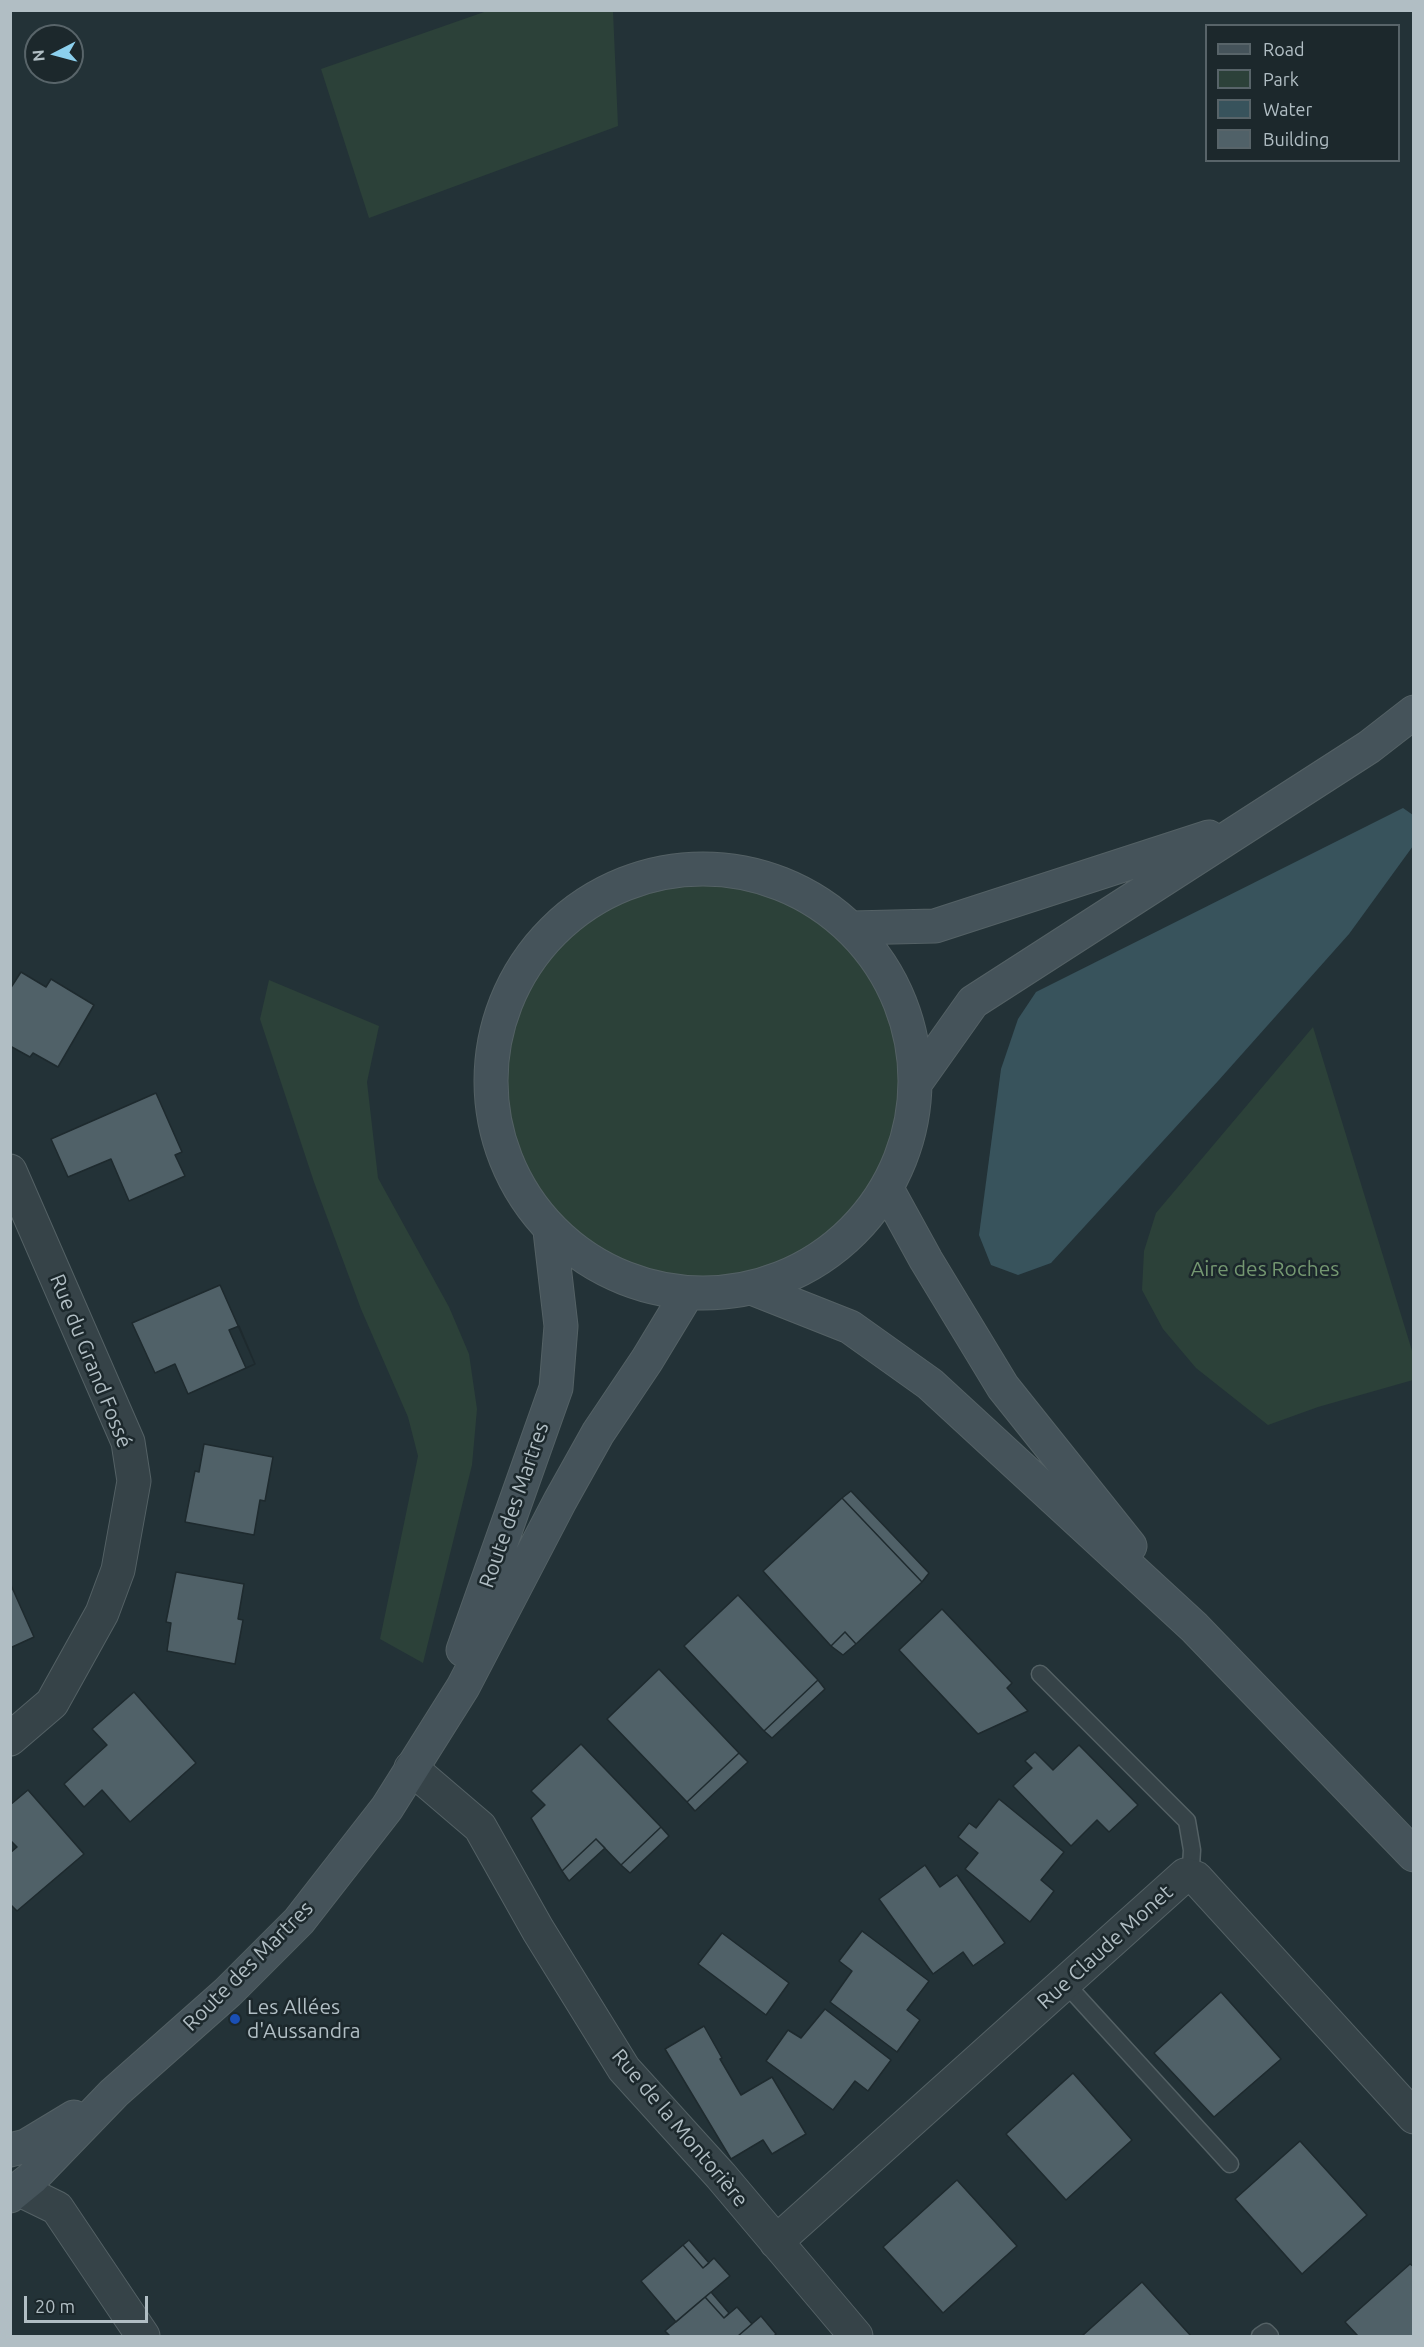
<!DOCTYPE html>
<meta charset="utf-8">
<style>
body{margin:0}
#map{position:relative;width:1424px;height:2347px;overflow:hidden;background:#233237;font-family:Ubuntu,sans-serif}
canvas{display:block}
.frame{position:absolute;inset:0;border:12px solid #b1bec4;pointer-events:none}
.legend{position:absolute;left:1205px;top:24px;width:195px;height:138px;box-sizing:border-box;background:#1c282c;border:2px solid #586469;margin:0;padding:8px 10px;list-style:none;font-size:18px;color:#b1bec4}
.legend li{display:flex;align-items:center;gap:12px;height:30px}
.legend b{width:30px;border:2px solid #586469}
.north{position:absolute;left:24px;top:24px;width:60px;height:60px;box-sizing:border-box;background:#1c282c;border:2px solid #586469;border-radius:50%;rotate:264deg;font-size:16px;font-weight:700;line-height:24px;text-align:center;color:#b1bec4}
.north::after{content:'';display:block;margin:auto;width:21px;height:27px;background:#8cd0ee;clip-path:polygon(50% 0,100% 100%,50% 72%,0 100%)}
.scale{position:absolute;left:24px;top:2296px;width:124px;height:27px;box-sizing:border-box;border:3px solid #b1bec4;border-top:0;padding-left:8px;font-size:18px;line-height:21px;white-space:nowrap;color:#b1bec4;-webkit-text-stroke:4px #1c282c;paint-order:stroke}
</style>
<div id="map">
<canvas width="1424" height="2347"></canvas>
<div class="frame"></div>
<ul class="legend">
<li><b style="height:8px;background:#45535a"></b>Road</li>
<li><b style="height:16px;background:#2c4139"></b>Park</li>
<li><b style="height:16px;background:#38535c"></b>Water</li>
<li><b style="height:16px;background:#506168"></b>Building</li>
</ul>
<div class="north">N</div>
<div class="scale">20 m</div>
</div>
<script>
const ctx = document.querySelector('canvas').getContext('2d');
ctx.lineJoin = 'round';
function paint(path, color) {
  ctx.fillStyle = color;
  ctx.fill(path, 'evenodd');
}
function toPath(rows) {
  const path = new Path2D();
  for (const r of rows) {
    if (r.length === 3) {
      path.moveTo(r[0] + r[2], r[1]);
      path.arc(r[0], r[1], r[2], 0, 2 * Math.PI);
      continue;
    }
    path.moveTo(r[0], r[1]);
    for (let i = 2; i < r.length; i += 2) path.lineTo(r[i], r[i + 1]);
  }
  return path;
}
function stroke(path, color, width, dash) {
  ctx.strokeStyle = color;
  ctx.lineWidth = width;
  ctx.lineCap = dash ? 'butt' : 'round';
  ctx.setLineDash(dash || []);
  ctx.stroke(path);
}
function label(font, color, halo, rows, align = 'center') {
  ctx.font = font + ' Ubuntu,sans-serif';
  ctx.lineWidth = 5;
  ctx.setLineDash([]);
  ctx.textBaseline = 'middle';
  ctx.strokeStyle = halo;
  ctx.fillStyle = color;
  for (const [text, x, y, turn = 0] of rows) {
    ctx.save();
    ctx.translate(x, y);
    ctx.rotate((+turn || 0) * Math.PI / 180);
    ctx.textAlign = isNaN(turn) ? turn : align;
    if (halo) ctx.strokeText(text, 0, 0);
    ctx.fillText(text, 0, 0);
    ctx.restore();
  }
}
paint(toPath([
 [487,11,613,11,618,126,369,218,321,69],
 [703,1081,212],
 [269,980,379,1026,367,1082,378,1178,449,1307,469,1354,477,1409,472,1465,423,1663,380,1639,418,1456,408,1417,361,1309,314,1182,260,1019],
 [1313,1027,1413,1354,1413,1380,1318,1407,1268,1425,1196,1368,1163,1329,1142,1290,1144,1251,1156,1213]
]), '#2c4139');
paint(toPath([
 [1403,808,1413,815,1413,846,1349,934,1218,1081,1051,1263,1018,1275,991,1265,979,1235,1001,1069,1018,1019,1036,992]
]), '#38535c');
const building = toPath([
 [21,972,46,987,51,979,94,1005,58,1067,33,1053,30,1057,10,1046,10,989,21,972],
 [156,1093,182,1152,175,1155,185,1176,129,1201,111,1159,68,1177,51,1139,156,1093],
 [220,1285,255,1364,188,1394,175,1364,155,1373,132,1323,220,1285],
 [239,1326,255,1364,246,1368,229,1330,239,1326],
 [204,1444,273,1457,265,1501,260,1500,254,1535,185,1522,195,1471,199,1472,204,1444],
 [851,1491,929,1573,922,1582,842,1498,851,1491],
 [842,1498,922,1582,856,1644,845,1632,831,1646,763,1571,842,1498],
 [176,1572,244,1584,238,1619,243,1620,235,1664,167,1651,171,1623,166,1622,176,1572],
 [10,1583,34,1637,10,1648,10,1583],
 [738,1595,818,1680,764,1731,684,1646,738,1595],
 [942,1609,1012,1683,1007,1688,1028,1711,978,1734,899,1650,942,1609],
 [845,1632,856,1644,843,1655,831,1646,845,1632],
 [659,1669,739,1753,687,1802,607,1719,659,1669],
 [818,1680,825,1689,772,1738,764,1731,818,1680],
 [134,1692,196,1763,130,1822,102,1790,84,1807,64,1784,107,1745,92,1729,134,1692],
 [581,1744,661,1827,621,1865,596,1839,562,1871,531,1818,545,1805,531,1791,581,1744],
 [1079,1745,1138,1805,1109,1832,1097,1820,1071,1846,1013,1786,1032,1768,1025,1761,1035,1752,1053,1770,1079,1745],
 [739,1753,748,1762,695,1811,687,1802,739,1753],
 [28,1790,84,1854,17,1911,10,1904,10,1853,17,1847,10,1840,10,1805,28,1790],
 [999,1799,1064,1852,1041,1880,1054,1891,1030,1922,965,1869,978,1853,958,1837,969,1823,976,1828,999,1799],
 [661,1827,669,1836,630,1873,621,1865,661,1827],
 [596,1839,605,1848,569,1881,562,1871,596,1839],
 [925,1865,940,1887,957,1875,1005,1943,973,1966,963,1952,933,1974,879,1899,925,1865],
 [862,1931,929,1981,907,2010,920,2020,897,2052,830,2002,852,1971,839,1961,862,1931],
 [722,1933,789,1983,766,2015,698,1964,722,1933],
 [1221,1992,1281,2059,1214,2117,1154,2053,1221,1992],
 [825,2009,891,2060,868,2091,855,2081,833,2110,766,2061,788,2030,801,2038,825,2009],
 [704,2026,722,2058,720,2059,741,2095,772,2077,806,2134,772,2154,763,2140,731,2159,665,2049,704,2026],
 [1073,2073,1132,2140,1066,2200,1006,2134,1073,2073],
 [1300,2141,1367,2215,1302,2274,1235,2199,1300,2141],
 [957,2180,1017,2246,943,2313,883,2247,957,2180],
 [689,2240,709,2263,703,2268,683,2245,689,2240],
 [683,2245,703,2268,714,2258,730,2276,676,2322,641,2281,683,2245],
 [1410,2264,1414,2267,1414,2336,1358,2336,1345,2322,1410,2264],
 [1142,2282,1191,2336,1082,2336,1142,2282],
 [711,2292,729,2313,724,2318,705,2297,711,2292],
 [705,2297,724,2318,737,2307,752,2324,738,2336,670,2336,665,2331,705,2297],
 [761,2316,776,2334,774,2336,738,2336,761,2316]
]);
paint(building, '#506168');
stroke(building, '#1e2a2e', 1.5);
const lane = toPath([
 [1040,1674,1187,1821,1192,1850,1191,1866,1185,1875],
 [1065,1983,1230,2164],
 [1260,2336,1266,2332,1270,2336]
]);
const street = toPath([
 [10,1171,128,1442,134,1481,118,1570,102,1613,52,1703,10,1739],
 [411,1768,480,1827,538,1930,624,2069,721,2176,856,2336],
 [18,2189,57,2208,143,2336],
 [776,2242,1185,1875,1196,1878,1414,2117]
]);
const secondary = toPath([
 [703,1081,212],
 [852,928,935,926,1209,837],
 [917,1081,973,1002,1369,747,1414,712],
 [887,1189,926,1260,1003,1387,1130,1546],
 [754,1289,850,1327,930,1384,1194,1627,1414,1855],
 [463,1650,556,1388,561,1326,550,1231],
 [10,2150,26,2146,74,2117],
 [10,2196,32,2178,114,2093,228,1992,299,1921,387,1808,463,1687,560,1501,598,1433,647,1360,687,1294]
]);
stroke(lane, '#546165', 19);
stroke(street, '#546165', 35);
stroke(secondary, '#546165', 35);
stroke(lane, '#364348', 16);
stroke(street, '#364348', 33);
stroke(secondary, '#45535a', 33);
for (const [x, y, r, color] of [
 [235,2019,6,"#1a4fb4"]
]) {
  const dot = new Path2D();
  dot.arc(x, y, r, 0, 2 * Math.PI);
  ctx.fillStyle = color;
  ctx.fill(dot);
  stroke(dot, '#1c282c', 2);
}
label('21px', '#749771', '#1c282c', [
 ["Aire des Roches",1265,1269]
]);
label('21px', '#b1bec4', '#1c282c', [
 ["Rue du Grand Fossé",91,1361,68],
 ["Route des Martres",514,1505,-71],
 ["Rue Claude Monet",1105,1947,-42],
 ["Route des Martres",248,1966,-45],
 ["Rue de la Montorière",680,2128,50]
]);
label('21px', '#b1bec4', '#1c282c', [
 ["Les Allées",247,2007],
 ["d'Aussandra",247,2031]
], 'left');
</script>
